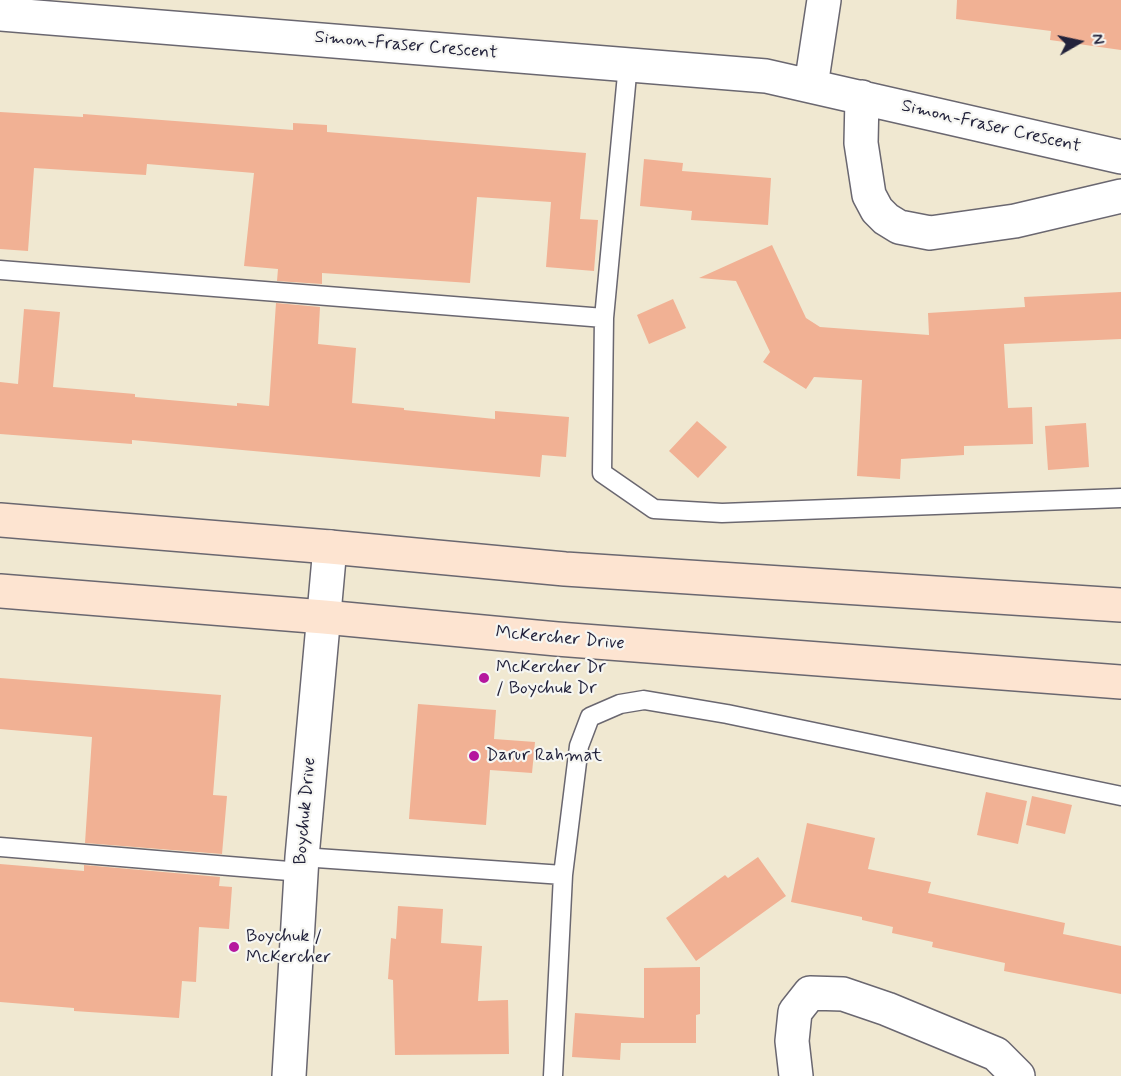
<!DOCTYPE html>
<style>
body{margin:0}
#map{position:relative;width:1121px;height:1076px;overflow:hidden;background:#f0e8d1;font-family:Mynerve,sans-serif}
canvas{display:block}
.north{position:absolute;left:1049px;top:12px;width:60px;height:60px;-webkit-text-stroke:4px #f6f6f2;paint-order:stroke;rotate:81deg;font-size:16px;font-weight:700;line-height:24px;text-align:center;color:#22223b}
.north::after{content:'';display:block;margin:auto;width:21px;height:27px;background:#22223b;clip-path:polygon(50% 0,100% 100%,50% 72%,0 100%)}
</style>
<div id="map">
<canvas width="1121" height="1076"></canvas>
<div class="north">N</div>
</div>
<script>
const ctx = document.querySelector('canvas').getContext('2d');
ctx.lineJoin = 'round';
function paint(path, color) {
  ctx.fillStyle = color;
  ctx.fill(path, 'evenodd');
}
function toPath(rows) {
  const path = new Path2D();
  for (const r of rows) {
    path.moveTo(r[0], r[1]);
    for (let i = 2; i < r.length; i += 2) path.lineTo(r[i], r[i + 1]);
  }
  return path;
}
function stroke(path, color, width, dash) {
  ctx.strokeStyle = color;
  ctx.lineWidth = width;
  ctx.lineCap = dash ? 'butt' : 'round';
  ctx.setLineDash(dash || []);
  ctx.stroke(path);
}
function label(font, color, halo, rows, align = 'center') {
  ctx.font = font + ' Mynerve,sans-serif';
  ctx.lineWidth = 4.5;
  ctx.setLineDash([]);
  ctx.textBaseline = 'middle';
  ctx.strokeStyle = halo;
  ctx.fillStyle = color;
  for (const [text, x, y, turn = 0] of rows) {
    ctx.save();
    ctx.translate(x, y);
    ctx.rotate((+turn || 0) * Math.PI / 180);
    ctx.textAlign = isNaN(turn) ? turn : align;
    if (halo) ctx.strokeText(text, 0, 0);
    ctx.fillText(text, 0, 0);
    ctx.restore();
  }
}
paint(toPath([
 [957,0,1121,0,1121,50,1050,40,1051,31,956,19],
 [0,112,83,117,83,114,293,130,293,123,327,125,327,132,586,153,580,219,598,220,594,271,546,267,551,202,477,197,470,283,322,273,322,284,277,281,278,269,244,266,254,173,147,164,146,175,34,168,28,251,0,249],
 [644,159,683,163,682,171,771,178,768,225,691,220,692,211,640,206],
 [772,245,806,318,820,327,929,335,928,313,1025,307,1024,297,1121,292,1121,339,1004,344,1008,408,1032,407,1033,444,964,446,964,455,901,459,900,479,857,476,862,380,814,377,806,389,763,362,770,352,736,281,699,278],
 [673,299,686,328,649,344,637,315],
 [276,303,320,307,318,344,356,348,352,403,404,408,404,410,495,419,495,411,569,417,566,457,542,455,540,477,132,440,132,444,0,434,0,382,18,384,24,309,60,312,53,387,135,394,135,397,237,406,237,403,269,406],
 [697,421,727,447,698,478,669,451],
 [1086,423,1089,467,1048,470,1045,426],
 [0,678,221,695,213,795,227,796,222,854,85,843,92,737,0,729],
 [418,704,496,710,494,739,535,742,532,773,490,770,486,825,409,819],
 [986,792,1027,801,1018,844,977,835],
 [1032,796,1072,805,1065,834,1026,825],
 [807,823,875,838,868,869,931,882,928,893,1065,923,1063,934,1121,946,1121,994,1004,971,1005,963,932,947,933,942,892,933,893,927,862,920,862,917,791,902],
 [758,857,786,896,696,961,666,918,725,875,728,878],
 [0,864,84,871,84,865,220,877,219,886,232,887,229,929,199,927,196,982,182,981,179,1018,74,1011,74,1008,0,1002],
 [398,906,443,909,441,943,482,946,478,1001,508,1000,509,1054,395,1055,393,980,388,979,391,938,396,939],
 [700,967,700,1014,696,1015,696,1043,621,1043,620,1060,572,1057,575,1013,644,1018,644,968]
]), '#f1b194');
const service = toPath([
 [628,64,604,318,602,473,654,509,722,513,1121,498],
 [0,270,604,318],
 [0,847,301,872],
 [302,857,563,875],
 [553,1076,563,875,579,746,590,717,620,704,644,700,727,714,1121,796]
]);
const minor = toPath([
 [0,14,766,76,1121,157],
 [811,86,824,0],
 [862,97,861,143,869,195,877,210,886,219,899,227,930,233,1015,221,1121,196],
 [796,1076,792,1041,795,1012,810,993,843,994,887,1009,996,1054,1018,1076]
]);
const tertiary = toPath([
 [289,1076,302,857,330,547]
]);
const secondary = toPath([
 [0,520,330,547,565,569,1121,605],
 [0,591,324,617,557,639,1121,682]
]);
stroke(service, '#6a6770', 21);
stroke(minor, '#6a6770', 36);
stroke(tertiary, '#6a6770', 36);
stroke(secondary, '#6a6770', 36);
stroke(service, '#fff', 18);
stroke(minor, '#fff', 33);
stroke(tertiary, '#fff', 33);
stroke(secondary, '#fde4d1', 33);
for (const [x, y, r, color] of [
 [484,678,6,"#b5179e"],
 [474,756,6,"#b5179e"],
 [234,947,6,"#b5179e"]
]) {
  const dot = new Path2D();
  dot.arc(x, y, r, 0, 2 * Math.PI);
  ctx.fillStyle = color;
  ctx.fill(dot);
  stroke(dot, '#f6f6f2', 2);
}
label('18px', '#22223b', '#f6f6f2', [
 ["Simon-Fraser Crescent",406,46,5],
 ["Simon-Fraser Crescent",991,127,13],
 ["McKercher Drive",560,639,5],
 ["Boychuk Drive",306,811,-85]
]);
label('18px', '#22223b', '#f6f6f2', [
 ["McKercher Dr",496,668],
 ["/ Boychuk Dr",496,689],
 ["Darur Rahmat",486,756],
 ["Boychuk /",246,937],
 ["McKercher",246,958]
], 'left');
</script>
